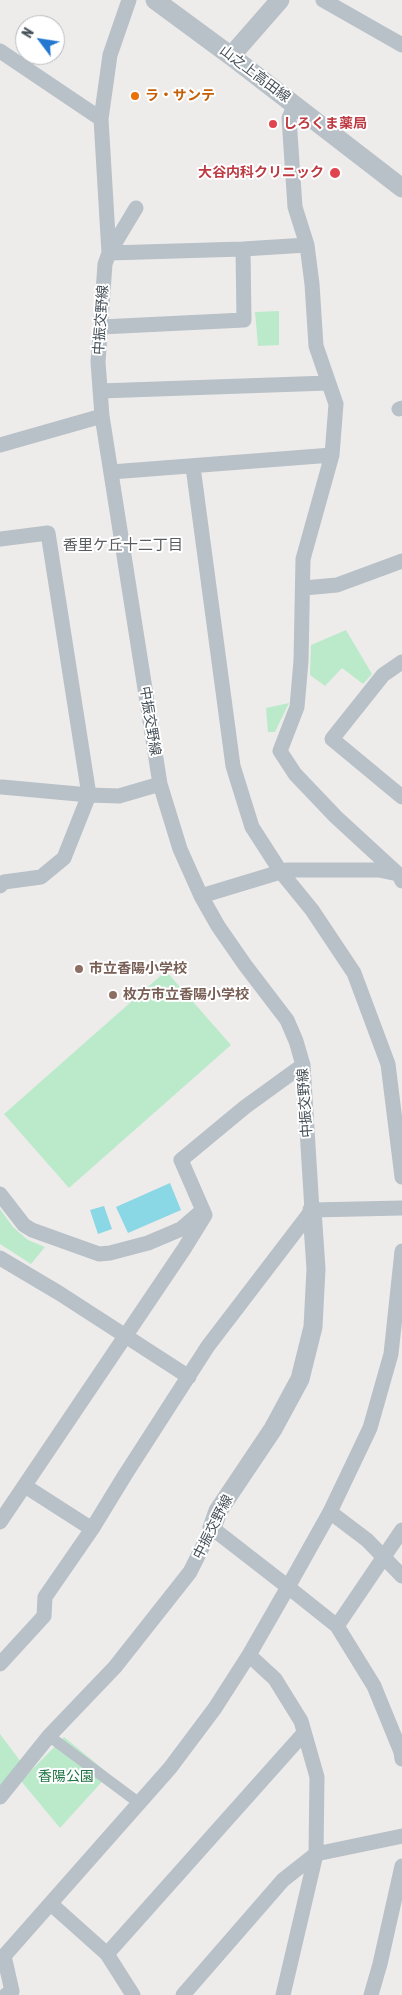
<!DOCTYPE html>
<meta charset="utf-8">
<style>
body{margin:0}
#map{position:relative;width:402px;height:1995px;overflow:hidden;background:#eeebeb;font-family:"Asap Condensed",sans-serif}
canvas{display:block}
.north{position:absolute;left:15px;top:15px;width:50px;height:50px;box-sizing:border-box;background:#fff;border:1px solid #b5b9bc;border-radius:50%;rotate:301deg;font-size:14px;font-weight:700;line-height:20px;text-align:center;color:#454f57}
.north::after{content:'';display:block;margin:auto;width:18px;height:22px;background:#2478d0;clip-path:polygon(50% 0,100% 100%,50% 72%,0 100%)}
</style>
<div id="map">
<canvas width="402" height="1995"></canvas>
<div class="north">N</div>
</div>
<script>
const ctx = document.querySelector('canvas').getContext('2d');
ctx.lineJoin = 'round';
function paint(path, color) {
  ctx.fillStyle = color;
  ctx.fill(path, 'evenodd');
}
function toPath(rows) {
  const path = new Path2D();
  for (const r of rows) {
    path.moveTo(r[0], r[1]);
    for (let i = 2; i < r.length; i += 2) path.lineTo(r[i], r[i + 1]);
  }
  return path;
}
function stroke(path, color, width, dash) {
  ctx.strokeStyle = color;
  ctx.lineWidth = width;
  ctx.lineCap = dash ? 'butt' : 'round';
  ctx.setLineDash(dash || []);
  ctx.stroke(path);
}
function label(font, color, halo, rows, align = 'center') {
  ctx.font = font + ' "Asap Condensed","Noto Sans JP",sans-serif';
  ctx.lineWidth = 4;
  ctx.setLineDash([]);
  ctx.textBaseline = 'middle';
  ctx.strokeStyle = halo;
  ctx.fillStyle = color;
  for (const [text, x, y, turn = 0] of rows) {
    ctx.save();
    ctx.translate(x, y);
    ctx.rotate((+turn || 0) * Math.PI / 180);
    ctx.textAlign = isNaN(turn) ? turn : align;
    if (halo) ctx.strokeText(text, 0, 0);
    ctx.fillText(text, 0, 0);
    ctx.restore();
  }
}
paint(toPath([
 [279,311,279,345,258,346,255,312],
 [346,630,372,674,363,684,342,668,325,686,310,675,311,645],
 [289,703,275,732,268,732,266,708],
 [166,971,231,1045,69,1188,4,1114],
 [0,1209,13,1227,28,1240,45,1247,31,1264,0,1244],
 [0,1734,21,1762,0,1789],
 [64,1737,109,1774,60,1828,21,1781]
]), '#bbeacb');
paint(toPath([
 [170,1183,181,1210,128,1233,116,1207],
 [104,1206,112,1229,98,1234,90,1210]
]), '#8ad7e5');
stroke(toPath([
 [49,1736,139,1803]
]), '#b7c1c7', 11);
stroke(toPath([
 [323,0,402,45],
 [0,51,101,119],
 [295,104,289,118,295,207,307,245,312,284,316,346,336,404,332,455,303,559,301,661,297,707,280,751,295,774,336,817,399,875,402,881],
 [136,208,109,253,105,264,98,362,102,416,160,784,180,849,201,896,218,926,245,965,287,1020,296,1041,303,1065,312,1210],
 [109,253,101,119,110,55,129,0],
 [109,253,243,249,307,245],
 [101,327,244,320,243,249],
 [100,391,328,383],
 [399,409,402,408],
 [0,445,102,416],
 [193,467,233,766,252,827,281,872,312,910,354,973,388,1064,402,1177],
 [111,472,332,455],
 [0,539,48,533,89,795,119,796,160,784],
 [304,588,337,585,402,561],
 [402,662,383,675,332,739,402,797],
 [0,886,4,882,41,877,64,858,89,795,2,787],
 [201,896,287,870,379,870,398,874],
 [0,1194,24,1225,32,1230,99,1254,110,1253,148,1243,181,1229,203,1210],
 [312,1210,402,1208],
 [0,1258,59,1293,189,1377],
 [25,1486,92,1529,125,1475,208,1346,312,1210],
 [330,1512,367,1540,402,1576],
 [0,1522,184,1249,205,1215,181,1160,245,1107,303,1065],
 [402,1530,337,1626,374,1686,401,1752,402,1759],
 [337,1626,288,1587,330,1512,370,1428,391,1354,402,1251],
 [249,1655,275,1679,301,1721,317,1777,316,1854,283,1995],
 [0,1664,44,1616,45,1597,92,1529],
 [0,1797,49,1736,115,1667,190,1572,212,1528,288,1587,249,1655,215,1708,170,1768,4,1956,12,1991,6,1995],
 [51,1904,107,1954,133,1995],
 [107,1954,304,1733],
 [183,1995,283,1880,316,1854,402,1836],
 [371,1995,380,1964,402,1866]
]), '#b7c1c7', 15);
stroke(toPath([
 [155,0,231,56,402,188],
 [231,56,280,0],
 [212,1528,218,1511,273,1429,300,1379,313,1327,316,1269,312,1210]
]), '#b7c1c7', 19);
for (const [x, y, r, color] of [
 [135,96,5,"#e8710a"],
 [273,124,5,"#e0444e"],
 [335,173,6,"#e0444e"],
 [79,969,5,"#8d6e63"],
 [113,995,5,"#8d6e63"]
]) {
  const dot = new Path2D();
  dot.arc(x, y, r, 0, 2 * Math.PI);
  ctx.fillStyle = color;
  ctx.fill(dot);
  stroke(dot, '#fff', 2);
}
label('14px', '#454f57', '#fff', [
 ["山之上高田線",255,74,37],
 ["中振交野線",101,320,-86],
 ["中振交野線",150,721,81],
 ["中振交野線",305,1103,-94],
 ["中振交野線",213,1527,-63]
]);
label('bold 14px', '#c56008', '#fff', [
 ["ラ・サンテ",145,96]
], 'left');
label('bold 14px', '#be3a42', '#fff', [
 ["しろくま薬局",283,124],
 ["大谷内科クリニック",324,173,"right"]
], 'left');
label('bold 14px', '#785e54', '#fff', [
 ["市立香陽小学校",89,969],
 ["枚方市立香陽小学校",123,995]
], 'left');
label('14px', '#1c7343', '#fff', [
 ["香陽公園",66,1777]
]);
label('15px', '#585c60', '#fff', [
 ["香里ケ丘十二丁目",123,545]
]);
</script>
